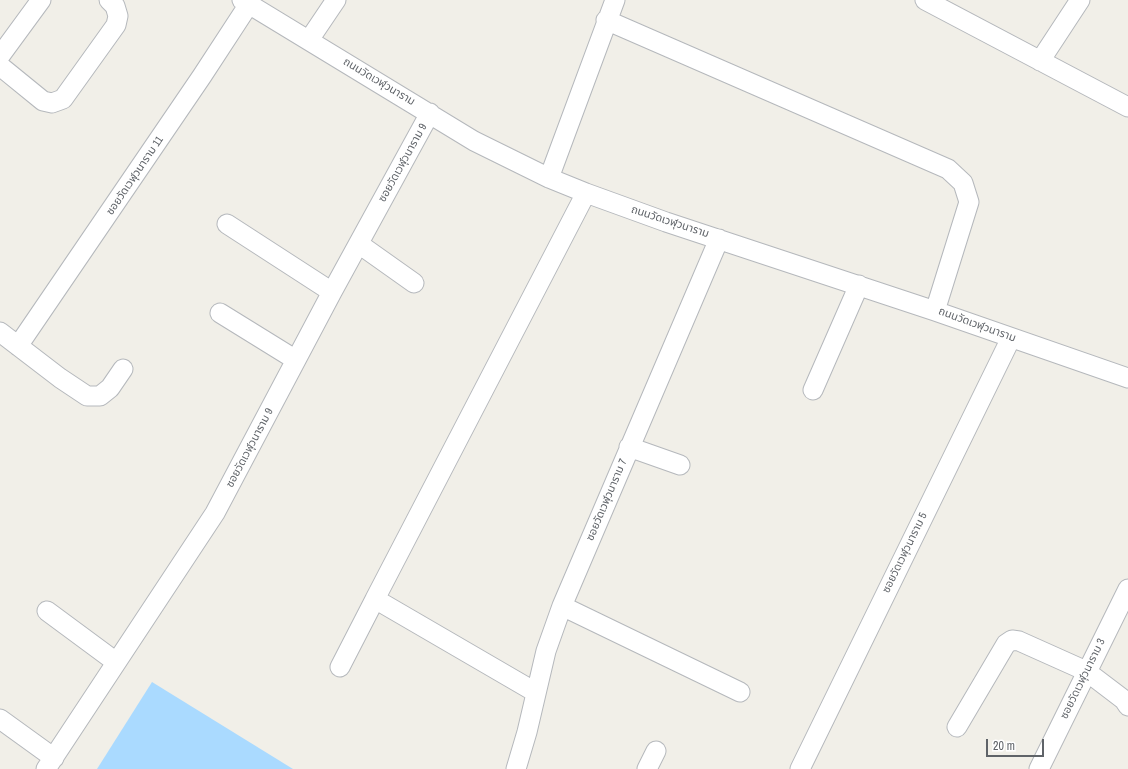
<!DOCTYPE html>
<meta charset="utf-8">
<style>
body{margin:0}
#map{position:relative;width:1128px;height:769px;overflow:hidden;background:#f1efe8;font-family:"Archivo Narrow",sans-serif}
canvas{display:block}
.scale{position:absolute;left:986px;top:739px;width:58px;height:18px;box-sizing:border-box;border:2px solid #5f6368;border-top:0;padding-left:5px;font-size:12px;line-height:14px;white-space:nowrap;color:#5f6368;-webkit-text-stroke:3px #fff;paint-order:stroke}
</style>
<div id="map">
<canvas width="1128" height="769"></canvas>
<div class="scale">20 m</div>
</div>
<script>
const ctx = document.querySelector('canvas').getContext('2d');
ctx.lineJoin = 'round';
function paint(path, color) {
  ctx.fillStyle = color;
  ctx.fill(path, 'evenodd');
}
function toPath(rows) {
  const path = new Path2D();
  for (const r of rows) {
    path.moveTo(r[0], r[1]);
    for (let i = 2; i < r.length; i += 2) path.lineTo(r[i], r[i + 1]);
  }
  return path;
}
function stroke(path, color, width, dash) {
  ctx.strokeStyle = color;
  ctx.lineWidth = width;
  ctx.lineCap = dash ? 'butt' : 'round';
  ctx.setLineDash(dash || []);
  ctx.stroke(path);
}
function label(font, color, halo, rows, align = 'center') {
  ctx.font = font + ' "Archivo Narrow","Noto Sans Thai",sans-serif';
  ctx.lineWidth = 4;
  ctx.setLineDash([]);
  ctx.textBaseline = 'middle';
  ctx.strokeStyle = halo;
  ctx.fillStyle = color;
  for (const [text, x, y, turn = 0] of rows) {
    ctx.save();
    ctx.translate(x, y);
    ctx.rotate((+turn || 0) * Math.PI / 180);
    ctx.textAlign = isNaN(turn) ? turn : align;
    if (halo) ctx.strokeText(text, 0, 0);
    ctx.fillText(text, 0, 0);
    ctx.restore();
  }
}
paint(toPath([
 [152,682,293,769,97,769]
]), '#aadaff');
const minor = toPath([
 [242,0,474,141,549,178,586,193,666,222,935,311,1128,378],
 [925,0,1128,107],
 [606,20,948,169,963,183,969,202,935,311],
 [309,40,336,0],
 [0,56,41,0],
 [1040,61,1080,0],
 [0,66,43,101,52,103,63,99,116,25,118,16,115,6,109,0],
 [549,178,615,0],
 [227,224,332,292],
 [359,244,414,283],
 [220,313,296,360],
 [0,332,60,378,87,396,100,396,110,388,123,369],
 [18,346,202,76,249,4],
 [813,390,859,285],
 [629,447,680,465],
 [562,606,740,692],
 [47,611,116,662],
 [340,667,375,599],
 [535,692,375,599,586,193],
 [0,719,54,758],
 [957,727,1006,644,1012,640,1019,641,1086,671,1124,700,1128,706],
 [46,769,215,513,332,292,430,113],
 [516,769,527,732,546,651,562,606,719,239],
 [647,769,656,751],
 [800,769,1011,338],
 [1039,769,1128,589]
]);
stroke(minor, '#b5b8bc', 21);
stroke(minor, '#fff', 19);
label('11px', '#5f6368', '#fff', [
 ["ถนนวัดเวฬุวนาราม",379,82,31],
 ["ซอยวัดเวฬุวนาราม 9",403,163,-61],
 ["ซอยวัดเวฬุวนาราม 11",135,176,-56],
 ["ถนนวัดเวฬุวนาราม",670,222,18],
 ["ถนนวัดเวฬุวนาราม",977,325,20],
 ["ซอยวัดเวฬุวนาราม 9",250,448,-62],
 ["ซอยวัดเวฬุวนาราม 7",607,500,-67],
 ["ซอยวัดเวฬุวนาราม 5",905,553,-64],
 ["ซอยวัดเวฬุวนาราม 3",1083,679,-64]
]);
</script>
